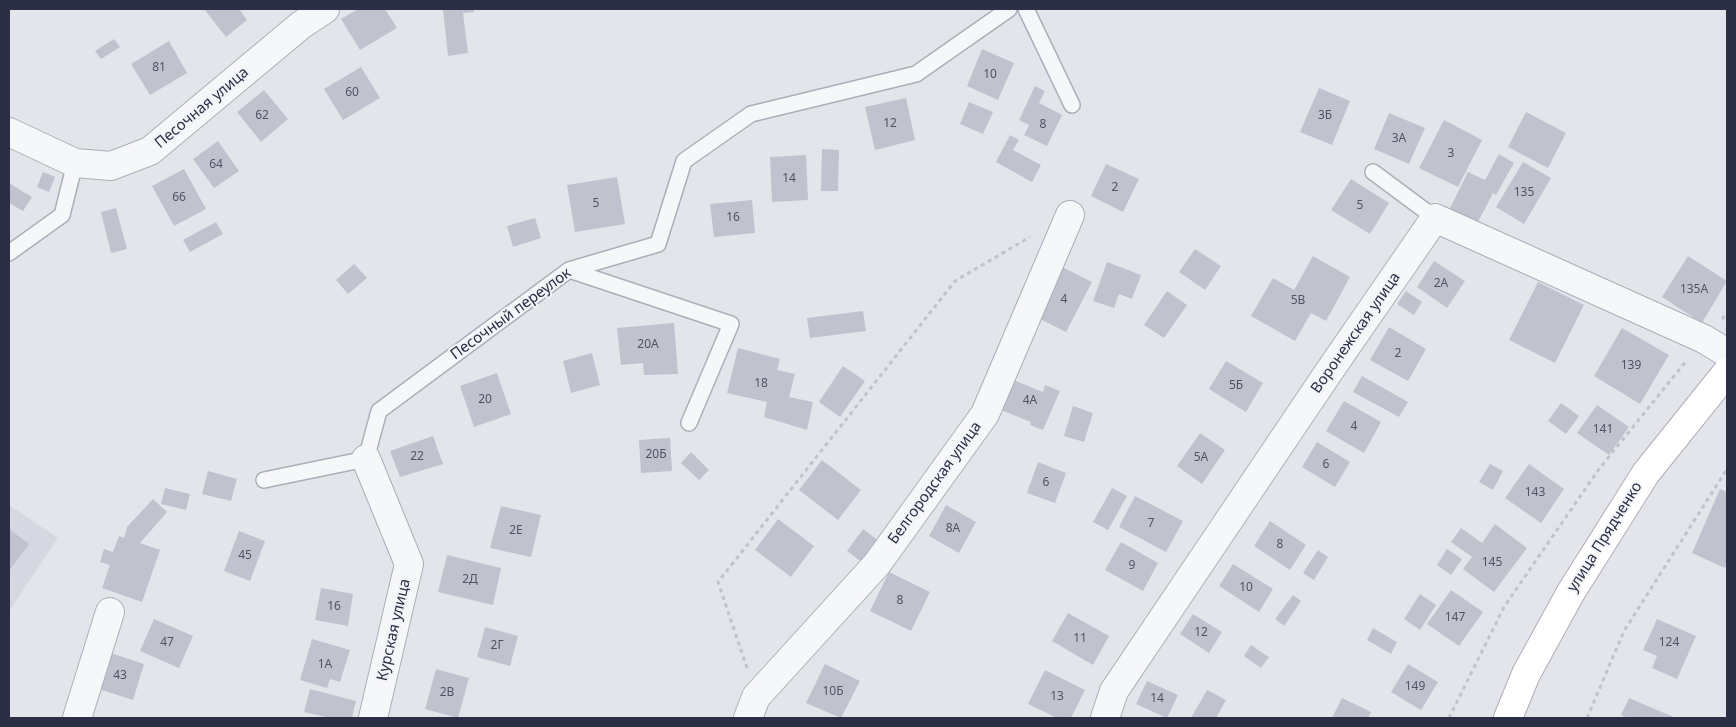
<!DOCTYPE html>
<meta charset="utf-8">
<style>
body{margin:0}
#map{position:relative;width:1736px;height:727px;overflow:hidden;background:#e4e5eb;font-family:"Noto Sans",sans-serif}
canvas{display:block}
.frame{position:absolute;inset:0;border:10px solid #2b2e44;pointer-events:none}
</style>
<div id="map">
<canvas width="1736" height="727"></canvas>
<div class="frame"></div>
</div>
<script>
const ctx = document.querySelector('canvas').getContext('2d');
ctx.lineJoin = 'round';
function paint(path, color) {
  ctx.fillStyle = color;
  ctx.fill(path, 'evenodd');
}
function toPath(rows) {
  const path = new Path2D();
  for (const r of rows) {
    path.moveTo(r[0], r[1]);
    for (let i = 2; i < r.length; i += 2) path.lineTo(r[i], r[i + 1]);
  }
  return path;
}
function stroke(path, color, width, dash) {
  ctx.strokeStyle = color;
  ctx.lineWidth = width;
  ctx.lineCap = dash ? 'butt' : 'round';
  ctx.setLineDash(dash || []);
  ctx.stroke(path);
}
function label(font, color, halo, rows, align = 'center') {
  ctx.font = font + ' "Noto Sans",sans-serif';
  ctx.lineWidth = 4;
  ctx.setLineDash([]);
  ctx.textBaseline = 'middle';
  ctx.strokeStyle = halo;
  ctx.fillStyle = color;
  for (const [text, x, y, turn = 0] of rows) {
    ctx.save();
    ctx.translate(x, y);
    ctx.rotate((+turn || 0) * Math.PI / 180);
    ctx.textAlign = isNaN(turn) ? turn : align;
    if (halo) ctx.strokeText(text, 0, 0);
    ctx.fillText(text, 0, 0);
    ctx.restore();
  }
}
paint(toPath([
 [9,505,58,538,9,611]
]), '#d6d7e0');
paint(toPath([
 [204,9,239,9,247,20,226,37],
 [358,9,385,9,397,28,360,50,341,19],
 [443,9,474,9,474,12,463,13,468,53,448,56],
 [114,39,120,47,101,59,95,51],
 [169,41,187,73,150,95,131,64],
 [982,49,1014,63,998,100,967,86],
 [361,67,380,98,343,120,324,89],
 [1035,86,1045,91,1039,103,1062,115,1047,146,1024,135,1029,125,1019,120],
 [1319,88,1350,101,1332,145,1300,132],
 [264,90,288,119,261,142,237,112],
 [906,98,915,140,875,150,865,107],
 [969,102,993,112,983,134,960,124],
 [1526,112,1566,133,1548,168,1508,147],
 [1389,113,1425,128,1409,164,1374,149],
 [1444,120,1482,140,1458,187,1419,168],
 [1010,135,1019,140,1013,150,1041,165,1032,182,996,162],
 [218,141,239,171,214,188,193,159],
 [822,149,839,150,838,191,821,191],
 [1499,154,1514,163,1496,195,1493,193,1477,224,1449,210,1468,172,1485,180],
 [806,155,808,200,772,202,770,157],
 [1523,162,1551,178,1524,224,1496,207],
 [1106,164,1139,179,1123,212,1091,196],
 [184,169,206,209,174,226,152,186],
 [43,172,55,177,49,192,37,187],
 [617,177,625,224,575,232,567,185],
 [1351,179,1389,203,1370,234,1331,210],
 [9,183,32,197,23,211,9,203],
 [752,200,755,233,714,237,710,204],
 [116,208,127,249,111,253,101,212],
 [535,218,541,238,513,247,507,226],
 [216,222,223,234,190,252,183,240],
 [1195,249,1221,266,1205,290,1179,272],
 [1313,256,1350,277,1326,321,1311,313,1295,341,1251,316,1273,278,1294,290],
 [1688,256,1727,281,1702,323,1662,297],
 [1434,261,1465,281,1447,308,1417,287],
 [1107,262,1141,275,1132,299,1119,294,1114,308,1093,301],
 [354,264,367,278,348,294,336,280],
 [1062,267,1092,282,1066,332,1036,317],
 [1538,282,1584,305,1555,363,1509,340],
 [1167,291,1187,305,1164,338,1144,325],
 [1406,291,1422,302,1414,315,1397,304],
 [863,311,866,331,810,338,807,318],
 [674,323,678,374,644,375,643,363,621,365,617,328],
 [1389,327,1426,349,1408,381,1370,360],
 [1622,328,1669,355,1640,404,1594,376],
 [738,348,780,359,777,370,795,374,789,397,813,402,807,430,764,417,767,402,727,393],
 [592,353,600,385,571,393,563,361],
 [1226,361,1263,383,1246,412,1209,389],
 [843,366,865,381,840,417,819,402],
 [497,373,511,414,474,427,460,386],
 [1362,376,1408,402,1399,417,1353,392],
 [1013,380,1043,392,1045,385,1060,391,1043,430,1030,425,1031,422,1001,410],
 [1344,401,1381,422,1364,453,1326,431],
 [1561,403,1579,416,1566,434,1548,421],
 [1597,405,1629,427,1609,455,1577,433],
 [1073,406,1093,413,1084,442,1064,436],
 [1200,433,1225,450,1202,484,1177,466],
 [433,436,443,464,400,477,390,451],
 [670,438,672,471,641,473,639,440],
 [1317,442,1350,462,1335,487,1302,467],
 [691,452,709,470,699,480,681,463],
 [822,460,861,490,838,520,799,490],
 [1038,462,1066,473,1055,503,1027,493],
 [1490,464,1503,471,1493,490,1479,482],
 [1529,464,1564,489,1541,523,1505,498],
 [208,471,237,479,231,501,202,494],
 [165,488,190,494,186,510,161,504],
 [1112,488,1127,496,1108,530,1093,522],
 [1720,489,1727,492,1727,562,1725,568,1692,553],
 [1135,496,1183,521,1166,552,1119,527],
 [153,499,167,512,140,543,160,550,142,602,102,588,110,565,100,562,104,549,113,552,119,536,124,538,127,527],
 [946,505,976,522,959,553,929,536],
 [501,506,541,515,531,557,490,548],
 [778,519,814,546,791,577,755,550],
 [1270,521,1306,545,1290,570,1254,546],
 [1495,524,1527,548,1494,592,1463,569,1472,557,1451,542,1461,528,1482,543],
 [9,529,29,544,9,571],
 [863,529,879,541,863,563,847,551],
 [239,531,265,541,250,581,224,571],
 [1121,542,1158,563,1143,591,1105,570],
 [1447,549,1462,559,1451,575,1437,565],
 [1318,550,1328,557,1314,580,1303,573],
 [447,555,501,568,493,605,438,592],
 [1233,564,1273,589,1259,612,1219,586],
 [889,572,930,592,911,631,870,611],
 [321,588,353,594,348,626,315,620],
 [1451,590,1483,612,1459,646,1427,624],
 [1420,594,1436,605,1420,630,1404,619],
 [1293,595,1301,601,1284,626,1275,619],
 [1068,613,1109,636,1093,665,1052,641],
 [1193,614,1222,632,1209,653,1180,634],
 [154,619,193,636,179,668,140,651],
 [1657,619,1696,636,1677,679,1652,668,1657,656,1643,650],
 [485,627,518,636,510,666,477,657],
 [1373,628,1397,642,1391,654,1367,640],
 [312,639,350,650,340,682,330,679,327,688,300,680],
 [1251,645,1269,657,1261,668,1244,656],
 [108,652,144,664,133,700,96,688],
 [825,664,860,681,841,718,806,703],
 [1408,664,1438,682,1421,710,1391,692],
 [436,669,469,678,458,718,425,709],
 [1045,670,1085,690,1071,718,1057,718,1028,704],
 [1147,681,1178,695,1167,718,1136,704],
 [310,689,356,701,352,718,330,718,304,712],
 [1207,690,1226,700,1216,718,1191,718],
 [1342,698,1371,712,1368,718,1332,718],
 [1629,698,1676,718,1628,718,1621,715]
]), '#c1c2ce');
const service = toPath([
 [1026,9,1072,105],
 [1373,172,1435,218],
 [9,253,62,215,75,163],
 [569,270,731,324,689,423],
 [264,480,366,459,379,411,569,270,658,244,684,161,751,114,916,74,1009,9]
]);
const minor = toPath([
 [9,132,75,163,111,166,150,151,301,25,325,9],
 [366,459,409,564,373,718],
 [77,718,110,612],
 [748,718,756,697,877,564,985,414,1070,215],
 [1105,718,1114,691,1328,373,1435,218,1704,339,1727,353]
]);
const secondary = toPath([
 [1508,718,1526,674,1571,592,1646,473,1727,372]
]);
stroke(service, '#acaeb9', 18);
stroke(minor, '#acaeb9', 30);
stroke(secondary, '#acaeb9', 30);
stroke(toPath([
 [1722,319,1727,313],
 [747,668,718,582,955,281,1030,237],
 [1449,718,1504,607,1599,469,1687,360],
 [1587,718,1624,631,1727,469]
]), '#c1c3ca', 3, [4, 4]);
stroke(service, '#f6f7f9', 15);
stroke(minor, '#f6f7f9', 28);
stroke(secondary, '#fff', 28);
label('12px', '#505366', null, [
 ["81",159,68],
 ["10",990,75],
 ["60",352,93],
 ["62",262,116],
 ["3Б",1325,116],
 ["12",890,124],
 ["8",1043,125],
 ["3А",1399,139],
 ["3",1451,154],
 ["64",216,165],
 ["14",789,179],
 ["2",1115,188],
 ["135",1524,193],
 ["66",179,198],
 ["5",596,204],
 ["5",1360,206],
 ["16",733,218],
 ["2А",1441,284],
 ["135А",1694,290],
 ["4",1064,300],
 ["5В",1298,301],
 ["20А",648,345],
 ["2",1398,354],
 ["139",1631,366],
 ["18",761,384],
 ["5Б",1236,386],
 ["20",485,400],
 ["4А",1030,401],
 ["4",1354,427],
 ["141",1603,430],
 ["20Б",656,455],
 ["22",417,457],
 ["5А",1201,458],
 ["6",1326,465],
 ["6",1046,483],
 ["143",1535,493],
 ["7",1151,524],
 ["8А",953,529],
 ["2Е",516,531],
 ["8",1280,545],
 ["45",245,556],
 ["145",1492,563],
 ["9",1132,566],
 ["2Д",470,580],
 ["10",1246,588],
 ["8",900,601],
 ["16",334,607],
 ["147",1455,618],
 ["12",1201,633],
 ["11",1080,639],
 ["47",167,643],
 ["124",1669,643],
 ["2Г",497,646],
 ["1А",325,665],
 ["43",120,676],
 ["149",1415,687],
 ["10Б",833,692],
 ["2В",447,693],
 ["13",1057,697],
 ["14",1157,699]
]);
label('15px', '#2b2e44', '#f3f4f8', [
 ["Песочная улица",202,108,-40],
 ["Песочный переулок",511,314,-36],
 ["Воронежская улица",1356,333,-55],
 ["Белгородская улица",935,483,-54],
 ["улица Прядченко",1605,537,-58],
 ["Курская улица",394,630,-77]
]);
</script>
